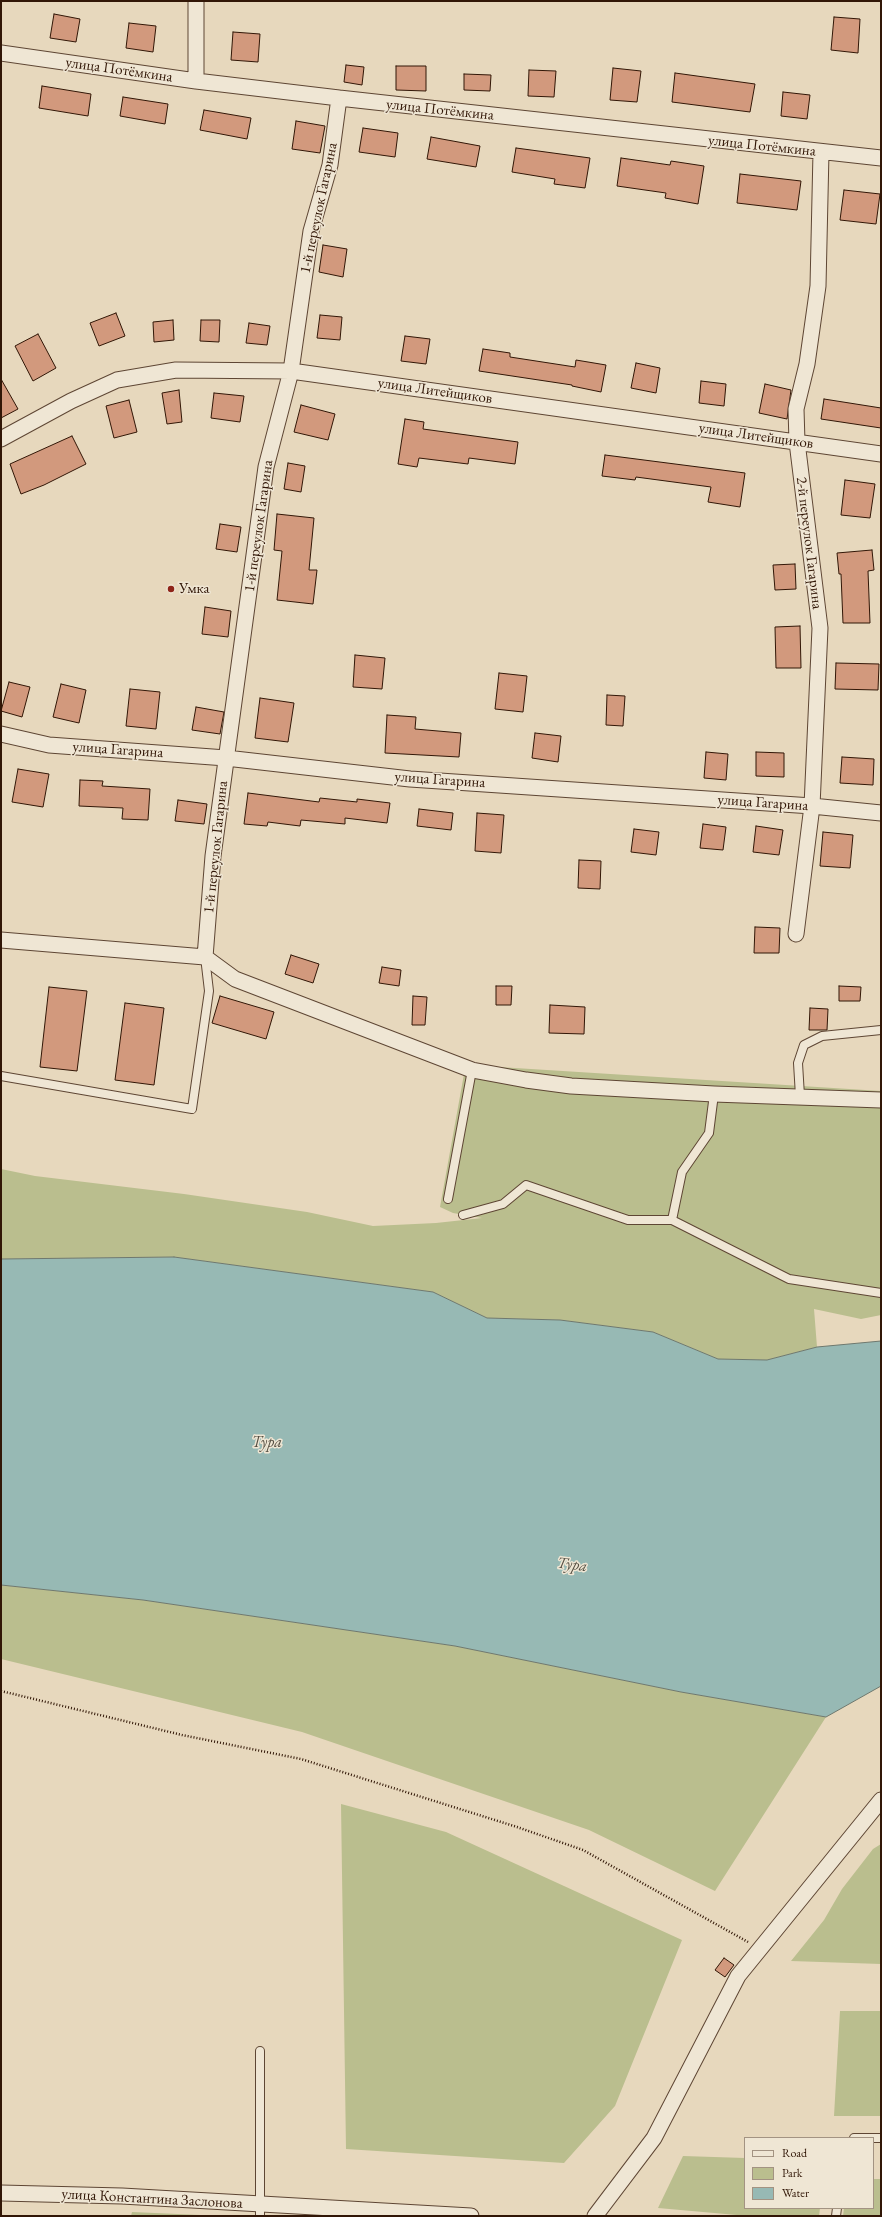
<!DOCTYPE html>
<meta charset="utf-8">
<style>
body{margin:0}
#map{position:relative;width:882px;height:2217px;overflow:hidden;background:#e7d8bd;font-family:"EB Garamond",serif}
canvas{display:block}
.frame{position:absolute;inset:0;border:2px solid #311606;pointer-events:none}
.legend{position:absolute;left:744px;top:2137px;width:130px;height:72px;box-sizing:border-box;background:#efe6d4;border:1px solid #a39382;margin:0;padding:5px 7px;list-style:none;font-size:12px;color:#311606}
.legend li{display:flex;align-items:center;gap:8px;height:20px}
.legend b{width:20px;border:1px solid #a39382}
</style>
<div id="map">
<canvas width="882" height="2217"></canvas>
<div class="frame"></div>
<ul class="legend">
<li><b style="height:5px;background:#efe6d4"></b>Road</li>
<li><b style="height:11px;background:#babe8e"></b>Park</li>
<li><b style="height:11px;background:#97b9b4"></b>Water</li>
</ul>
</div>
<script>
const ctx = document.querySelector('canvas').getContext('2d');
ctx.lineJoin = 'round';
function paint(path, color) {
  ctx.fillStyle = color;
  ctx.fill(path, 'evenodd');
}
function toPath(rows) {
  const path = new Path2D();
  for (const r of rows) {
    path.moveTo(r[0], r[1]);
    for (let i = 2; i < r.length; i += 2) path.lineTo(r[i], r[i + 1]);
  }
  return path;
}
function stroke(path, color, width, dash) {
  ctx.strokeStyle = color;
  ctx.lineWidth = width;
  ctx.lineCap = dash ? 'butt' : 'round';
  ctx.setLineDash(dash || []);
  ctx.stroke(path);
}
function label(font, color, halo, rows, align = 'center') {
  ctx.font = font + ' "EB Garamond",serif';
  ctx.lineWidth = 3;
  ctx.setLineDash([]);
  ctx.textBaseline = 'middle';
  ctx.strokeStyle = halo;
  ctx.fillStyle = color;
  for (const [text, x, y, turn = 0] of rows) {
    ctx.save();
    ctx.translate(x, y);
    ctx.rotate((+turn || 0) * Math.PI / 180);
    ctx.textAlign = isNaN(turn) ? turn : align;
    if (halo) ctx.strokeText(text, 0, 0);
    ctx.fillText(text, 0, 0);
    ctx.restore();
  }
}
paint(toPath([
 [499,1067,881,1091,881,1315,861,1319,814,1309,817,1347,767,1360,718,1359,653,1332,560,1320,487,1318,433,1292,174,1257,1,1259,1,1169,35,1176,184,1194,307,1212,373,1226,436,1223,482,1218,453,1213,440,1207,464,1074],
 [1,1585,143,1600,455,1646,681,1692,826,1717,715,1891,589,1830,302,1732,1,1659],
 [341,1804,446,1832,682,1940,615,2106,564,2163,346,2149],
 [881,1844,881,1964,791,1961,824,1920,842,1889,873,1849],
 [840,2011,881,2011,881,2116,834,2116],
 [683,2156,745,2158,745,2208,820,2208,819,2216,748,2216,658,2208],
 [873,2179,881,2179,881,2216,843,2216,844,2208,873,2208],
 [132,2212,223,2216,131,2216]
]), '#babe8e');
const water = toPath([
 [174,1257,433,1292,487,1318,560,1320,653,1332,718,1359,767,1360,817,1347,881,1341,881,1686,826,1717,681,1692,455,1646,143,1600,1,1585,1,1259,174,1257]
]);
paint(water, '#97b9b4');
stroke(water, '#6e786e', 1);
const building = toPath([
 [54,14,80,19,76,42,50,38,54,14],
 [834,17,860,19,858,53,831,50,834,17],
 [129,23,156,26,153,52,126,48,129,23],
 [233,32,260,34,258,62,231,60,233,32],
 [346,65,364,67,362,85,344,82,346,65],
 [396,66,426,66,426,91,396,90,396,66],
 [613,68,641,71,637,102,610,100,613,68],
 [529,70,556,71,554,97,528,96,529,70],
 [675,73,755,84,750,112,672,102,675,73],
 [464,74,491,75,490,91,464,90,464,74],
 [42,86,91,94,88,116,39,108,42,86],
 [783,92,810,95,807,119,781,116,783,92],
 [123,97,168,104,165,124,120,116,123,97],
 [204,110,251,118,247,139,200,130,204,110],
 [296,121,325,126,320,153,292,149,296,121],
 [363,128,398,133,395,157,359,152,363,128],
 [431,137,480,146,476,167,427,159,431,137],
 [516,148,590,158,585,188,554,184,555,179,512,172,516,148],
 [621,158,670,165,671,161,704,166,698,204,665,198,666,193,617,186,621,158],
 [740,174,801,181,797,210,737,203,740,174],
 [844,190,880,194,876,224,840,220,844,190],
 [323,245,347,249,343,277,319,272,323,245],
 [116,313,125,336,99,346,90,323,116,313],
 [320,315,342,317,340,340,317,338,320,315],
 [173,320,174,340,154,342,153,322,173,320],
 [201,320,220,320,219,342,200,341,201,320],
 [249,323,270,326,267,345,246,343,249,323],
 [38,334,56,368,33,381,15,346,38,334],
 [405,336,430,339,426,364,401,361,405,336],
 [483,349,510,353,510,357,575,367,576,360,606,365,601,392,572,386,572,385,479,371,483,349],
 [636,363,660,368,656,393,631,388,636,363],
 [1,379,18,409,1,418,1,379],
 [701,381,726,384,724,406,699,403,701,381],
 [765,384,791,390,787,419,759,413,765,384],
 [179,390,182,422,167,424,162,393,179,390],
 [214,393,244,396,240,422,211,418,214,393],
 [824,399,881,408,881,428,821,419,824,399],
 [129,400,137,432,114,438,106,406,129,400],
 [301,405,335,414,328,440,294,432,301,405],
 [405,419,424,422,423,429,518,442,515,464,469,458,468,464,419,458,417,467,398,464,405,419],
 [72,436,86,464,44,485,21,494,10,464,72,436],
 [605,455,745,473,740,507,708,502,711,487,636,477,635,480,602,476,605,455],
 [288,463,305,466,301,492,284,489,288,463],
 [845,480,875,484,870,518,841,515,845,480],
 [277,514,314,518,309,570,317,570,313,604,277,600,282,551,274,550,277,514],
 [220,524,241,527,237,552,216,549,220,524],
 [872,550,874,570,868,571,870,623,843,623,841,574,839,574,837,553,872,550],
 [795,564,796,589,775,590,773,565,795,564],
 [205,607,231,611,228,637,202,634,205,607],
 [800,626,801,668,776,668,775,627,800,626],
 [355,655,385,658,382,689,353,687,355,655],
 [836,663,879,664,878,690,835,689,836,663],
 [499,673,527,676,523,712,495,709,499,673],
 [9,682,30,687,22,717,1,711,9,682],
 [61,684,86,690,79,723,53,717,61,684],
 [130,689,160,692,156,729,126,726,130,689],
 [607,695,625,696,623,726,606,725,607,695],
 [260,698,294,703,288,742,255,738,260,698],
 [196,707,224,712,220,734,192,730,196,707],
 [387,715,416,717,415,729,461,733,459,757,385,753,387,715],
 [535,733,561,736,558,762,532,758,535,733],
 [706,752,728,754,726,780,704,778,706,752],
 [756,752,784,753,784,777,756,776,756,752],
 [842,757,874,759,873,785,840,783,842,757],
 [18,769,49,774,43,807,12,802,18,769],
 [80,780,103,781,102,786,150,789,148,820,122,819,123,808,79,806,80,780],
 [248,793,319,802,320,798,357,802,357,799,390,803,387,823,345,818,345,824,301,820,300,826,268,822,267,826,244,824,248,793],
 [178,800,207,804,204,824,175,821,178,800],
 [419,809,453,813,451,830,417,826,419,809],
 [477,813,504,815,501,853,475,851,477,813],
 [703,824,726,827,723,850,700,848,703,824],
 [756,826,783,830,779,855,753,852,756,826],
 [634,829,659,832,656,855,631,852,634,829],
 [823,832,853,835,850,868,820,866,823,832],
 [579,860,601,861,600,889,578,888,579,860],
 [755,927,780,928,779,953,754,953,755,927],
 [291,955,319,964,313,983,285,974,291,955],
 [382,967,401,970,399,986,379,983,382,967],
 [496,986,512,986,511,1005,496,1005,496,986],
 [839,986,861,987,860,1001,839,1001,839,986],
 [49,987,87,991,77,1071,40,1067,49,987],
 [220,996,274,1012,266,1039,212,1023,220,996],
 [413,996,427,997,425,1025,412,1025,413,996],
 [125,1003,164,1008,154,1085,115,1080,125,1003],
 [550,1005,585,1007,584,1034,549,1033,550,1005],
 [810,1008,828,1009,827,1030,809,1030,810,1008],
 [724,1958,734,1965,725,1977,715,1970,724,1958]
]);
paint(building, '#d2997d');
stroke(building, '#311606', 1);
const lane = toPath([
 [1,1076,192,1109,209,991,205,957],
 [714,1094,709,1133,682,1172,672,1220,789,1279,881,1293],
 [800,1096,798,1063,804,1045,822,1036,881,1030],
 [448,1199,472,1070],
 [463,1215,503,1204,526,1185,628,1220,672,1220],
 [260,2051,260,2216],
 [854,2138,881,2138],
 [836,2216,837,2208]
]);
const street = toPath([
 [196,1,196,81],
 [1,53,196,81,339,98,881,158],
 [1,439,71,401,117,380,176,370,291,371,881,454],
 [1,734,49,745,226,758,410,779,812,806,881,813],
 [796,934,812,806,820,628,797,442,796,409,807,364,818,286,821,152],
 [1,940,205,957,235,979,472,1070,526,1080,571,1086,714,1094,881,1100],
 [205,957,213,856,266,467,291,371,311,231,330,165,339,98],
 [1,2193,122,2196,471,2216],
 [595,2216,654,2138,738,1976,881,1800]
]);
stroke(lane, '#5e4634', 10);
stroke(street, '#5e4634', 17);
stroke(toPath([
 [1,1691,182,1735,301,1759,517,1827,583,1850,748,1942]
]), '#311606', 2.5, [1, 2]);
stroke(lane, '#efe6d4', 8);
stroke(street, '#efe6d4', 15);
for (const [x, y, r, color] of [
 [171,589,4,"#8f2418"]
]) {
  const dot = new Path2D();
  dot.arc(x, y, r, 0, 2 * Math.PI);
  ctx.fillStyle = color;
  ctx.fill(dot);
  stroke(dot, '#efe6d4', 1.5);
}
label('15px', '#311606', '#efe6d4', [
 ["улица Потёмкина",119,70,8],
 ["улица Потёмкина",440,110,6],
 ["улица Потёмкина",762,146,6],
 ["1-й переулок Гагарина",319,208,-78],
 ["улица Литейщиков",435,391,8],
 ["улица Литейщиков",756,436,8],
 ["1-й переулок Гагарина",259,526,-82],
 ["2-й переулок Гагарина",809,543,83],
 ["улица Гагарина",118,750,4],
 ["улица Гагарина",440,780,4],
 ["улица Гагарина",763,803,4],
 ["1-й переулок Гагарина",216,847,-84],
 ["улица Константина Заслонова",152,2199,3]
]);
label('15px', '#311606', '#efe6d4', [
 ["Умка",179,589]
], 'left');
label('italic 16px', '#554f43', '#efe6d4', [
 ["Тура",267,1443],
 ["Тура",572,1565,7]
]);
</script>
